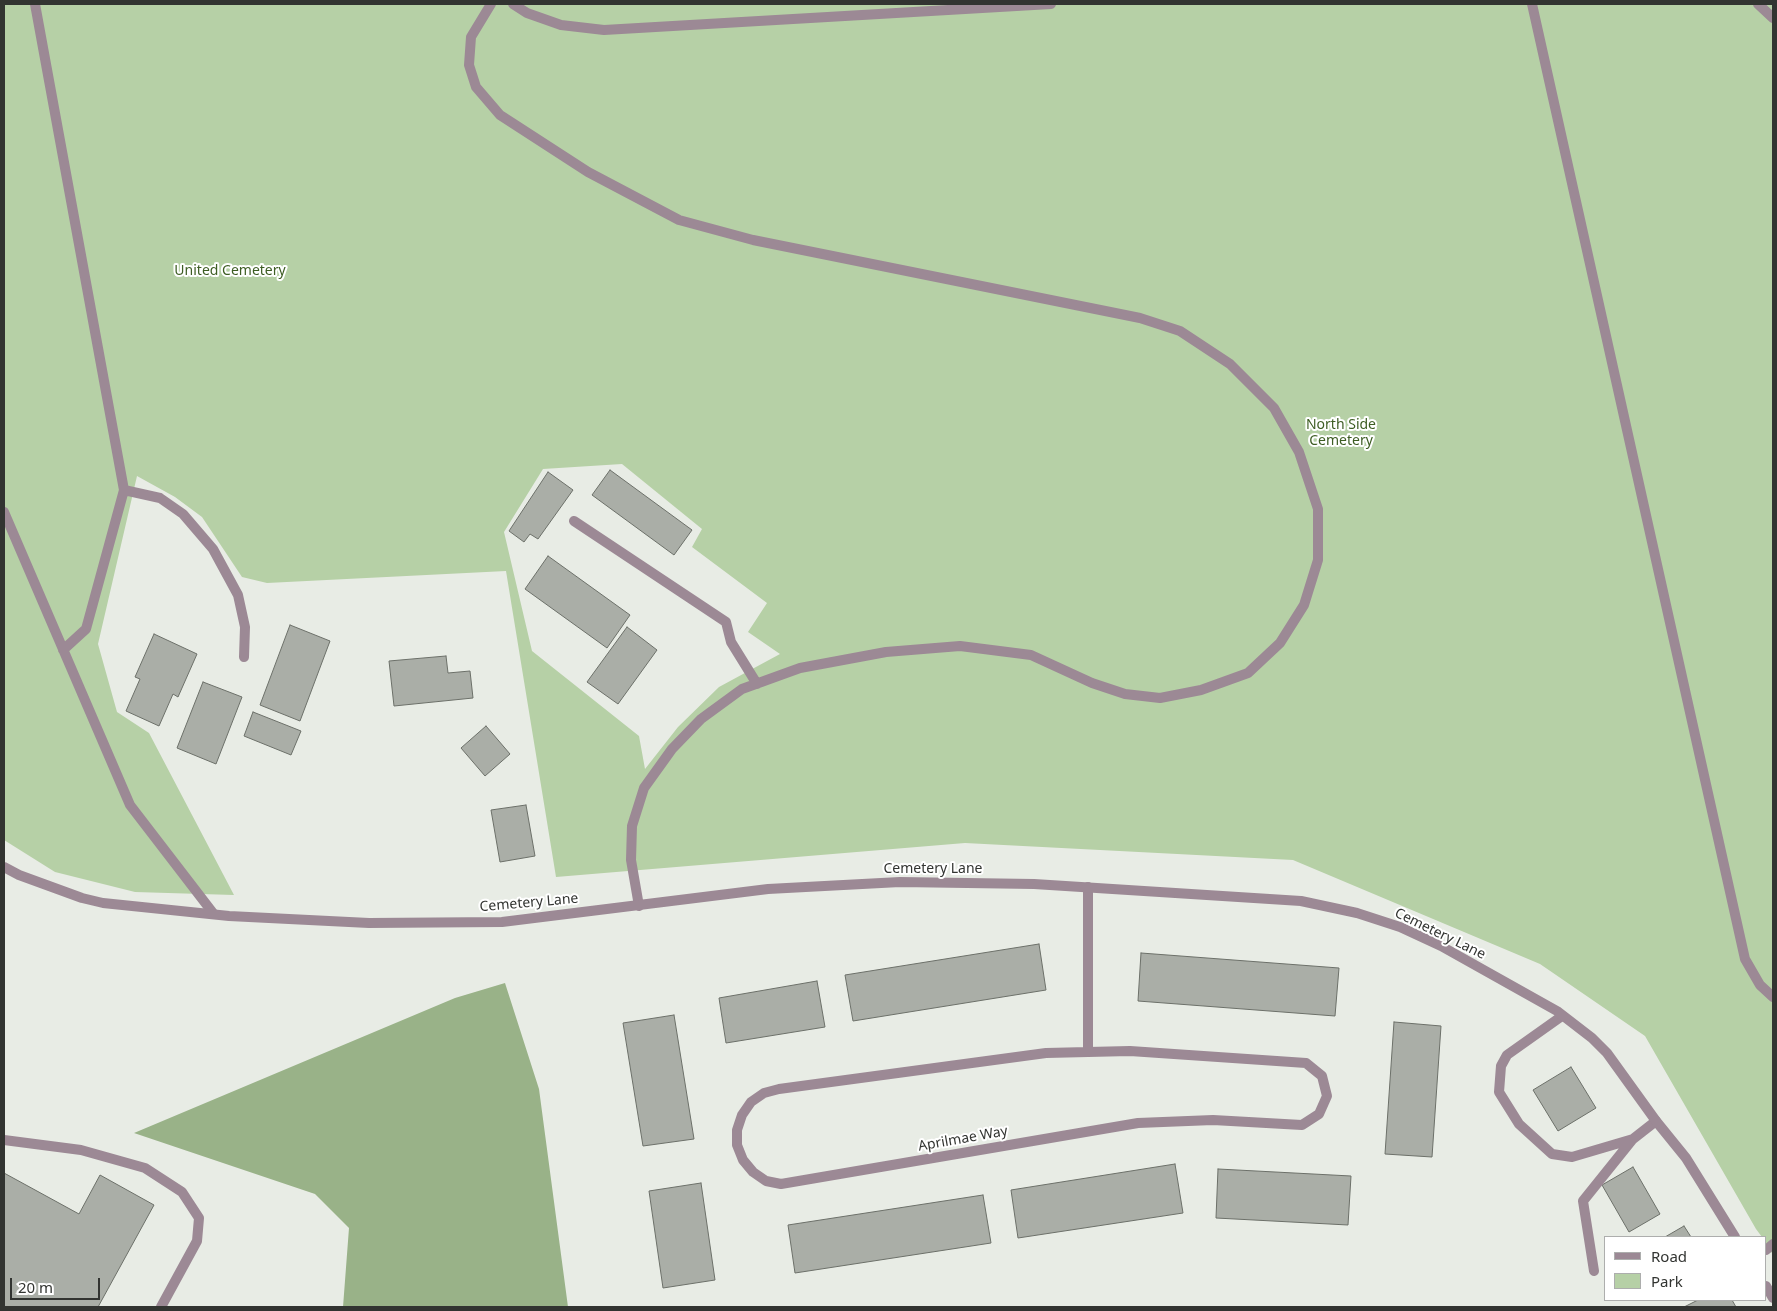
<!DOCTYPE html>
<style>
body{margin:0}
#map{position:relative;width:1777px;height:1311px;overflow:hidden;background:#e8ece5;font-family:"Noto Sans",sans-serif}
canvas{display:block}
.frame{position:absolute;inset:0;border:5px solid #323431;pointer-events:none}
.legend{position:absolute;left:1604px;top:1236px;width:162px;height:65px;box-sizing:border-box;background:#fff;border:1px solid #adaead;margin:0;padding:6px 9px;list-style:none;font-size:15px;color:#323431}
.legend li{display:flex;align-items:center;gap:10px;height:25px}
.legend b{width:25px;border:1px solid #adaead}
.scale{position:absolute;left:10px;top:1278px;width:90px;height:22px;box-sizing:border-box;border:2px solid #323431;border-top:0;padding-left:6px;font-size:15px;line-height:18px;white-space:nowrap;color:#323431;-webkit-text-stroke:4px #fff;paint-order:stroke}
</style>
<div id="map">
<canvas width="1777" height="1311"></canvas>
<div class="frame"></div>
<ul class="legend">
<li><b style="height:6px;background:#9c8995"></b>Road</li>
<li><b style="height:14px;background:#b6d0a6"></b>Park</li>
</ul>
<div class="scale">20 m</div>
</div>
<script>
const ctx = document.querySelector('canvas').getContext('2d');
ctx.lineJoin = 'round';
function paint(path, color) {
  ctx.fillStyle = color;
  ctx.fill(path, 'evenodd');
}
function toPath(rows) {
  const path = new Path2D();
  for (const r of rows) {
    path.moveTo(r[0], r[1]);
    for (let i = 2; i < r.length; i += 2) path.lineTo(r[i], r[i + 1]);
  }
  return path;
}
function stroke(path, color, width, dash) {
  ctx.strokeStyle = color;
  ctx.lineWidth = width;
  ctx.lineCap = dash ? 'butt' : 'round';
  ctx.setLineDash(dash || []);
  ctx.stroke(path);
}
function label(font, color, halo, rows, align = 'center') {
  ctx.font = font + ' "Noto Sans",sans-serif';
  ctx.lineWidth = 4;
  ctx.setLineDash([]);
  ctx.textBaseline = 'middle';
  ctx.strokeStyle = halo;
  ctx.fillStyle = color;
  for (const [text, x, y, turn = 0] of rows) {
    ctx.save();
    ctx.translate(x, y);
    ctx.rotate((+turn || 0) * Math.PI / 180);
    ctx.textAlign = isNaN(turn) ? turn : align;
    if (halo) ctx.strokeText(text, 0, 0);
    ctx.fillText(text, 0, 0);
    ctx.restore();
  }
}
paint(toPath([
 [4,4,1773,4,1773,1255,1766,1243,1766,1237,1762,1237,1756,1229,1645,1036,1540,964,1293,860,965,843,556,877,506,571,267,583,242,577,202,517,175,497,137,476,98,644,117,712,149,733,234,895,135,892,55,872,4,840],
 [622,464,702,529,692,547,767,603,748,632,780,654,719,687,678,727,645,769,639,736,532,651,504,532,543,469]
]), '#b6d0a6');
paint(toPath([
 [505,983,539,1089,568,1307,343,1307,349,1228,315,1194,134,1133,455,998]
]), '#99b288');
const building = toPath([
 [610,470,692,530,674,555,592,495,610,470],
 [548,472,573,490,538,539,530,534,524,542,509,531,548,472],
 [548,556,630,615,607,648,525,589,548,556],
 [290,625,330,641,300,721,260,705,290,625],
 [627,627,657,650,618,704,587,682,627,627],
 [154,634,197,654,178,697,173,694,159,726,126,711,140,679,135,677,154,634],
 [446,656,448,673,470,671,473,698,394,706,389,661,446,656],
 [203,682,242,697,216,764,177,748,203,682],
 [253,712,301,731,291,755,244,736,253,712],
 [486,726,510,754,485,776,461,748,486,726],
 [526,805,535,856,500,862,491,810,526,805],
 [1039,944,1046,990,853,1021,845,975,1039,944],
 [1141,953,1339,968,1335,1016,1138,1001,1141,953],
 [817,981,825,1027,726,1043,719,998,817,981],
 [674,1015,694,1139,643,1146,623,1023,674,1015],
 [1394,1022,1441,1026,1432,1157,1385,1154,1394,1022],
 [1571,1067,1596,1108,1558,1131,1533,1090,1571,1067],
 [1175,1164,1183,1213,1018,1238,1011,1190,1175,1164],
 [1633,1167,1660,1214,1629,1232,1602,1185,1633,1167],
 [1218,1169,1351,1176,1348,1225,1216,1218,1218,1169],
 [4,1173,79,1214,100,1175,154,1205,98,1307,4,1307,4,1173],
 [701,1183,715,1280,663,1288,649,1191,701,1183],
 [983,1195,991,1243,795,1273,788,1225,983,1195],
 [1684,1226,1691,1237,1665,1237,1684,1226],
 [1698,1300,1732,1300,1736,1307,1684,1307,1698,1300]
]);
paint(building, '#aaaea7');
stroke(building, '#6c7069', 1);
stroke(toPath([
 [35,4,124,490,86,629,63,650],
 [491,4,471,37,469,65,476,87,500,115,588,172,679,220,753,240,1140,318,1180,331,1230,364,1274,408,1299,452,1318,509,1318,560,1304,605,1280,643,1248,673,1201,690,1160,698,1125,694,1092,683,1031,655,960,646,886,652,800,668,742,689,701,719,672,749,644,788,632,826,631,860,639,906],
 [513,4,527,13,561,25,604,30,1051,4],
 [1532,4,1745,959,1760,985,1773,997],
 [1758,4,1773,18],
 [124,490,160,498,183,514,213,549,238,595,245,627,244,657],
 [4,512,130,805,213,913],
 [574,521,726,622,731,642,757,684],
 [1562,1016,1507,1055,1501,1066,1499,1092,1519,1124,1552,1154,1572,1157,1633,1139,1656,1121],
 [4,1140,81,1150,145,1168,182,1192,199,1218,197,1241,161,1307],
 [1766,1250,1773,1244],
 [1594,1271,1583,1201,1632,1140]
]), '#9c8995', 10);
stroke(toPath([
 [1088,1052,1130,1051,1306,1063,1322,1076,1327,1096,1319,1114,1302,1125,1213,1120,1138,1123,781,1184,766,1181,753,1172,743,1160,737,1145,737,1130,742,1115,751,1102,764,1093,779,1089,1046,1053,1088,1052,1088,887]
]), '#9c8995', 10);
stroke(toPath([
 [4,867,19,875,82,898,103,903,229,916,369,923,502,922,768,889,900,882,1034,884,1301,901,1357,913,1400,927,1441,946,1557,1011,1592,1038,1607,1053,1656,1121,1686,1158,1735,1237],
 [1766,1286,1773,1298]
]), '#9c8995', 10);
label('14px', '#3d5d23', '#fff', [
 ["United Cemetery",230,271],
 ["North Side",1341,425],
 ["Cemetery",1341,441]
]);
label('14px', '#323431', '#fff', [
 ["Cemetery Lane",933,869],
 ["Cemetery Lane",529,903,-5],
 ["Cemetery Lane",1440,934,26],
 ["Aprilmae Way",963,1139,-10]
]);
</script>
